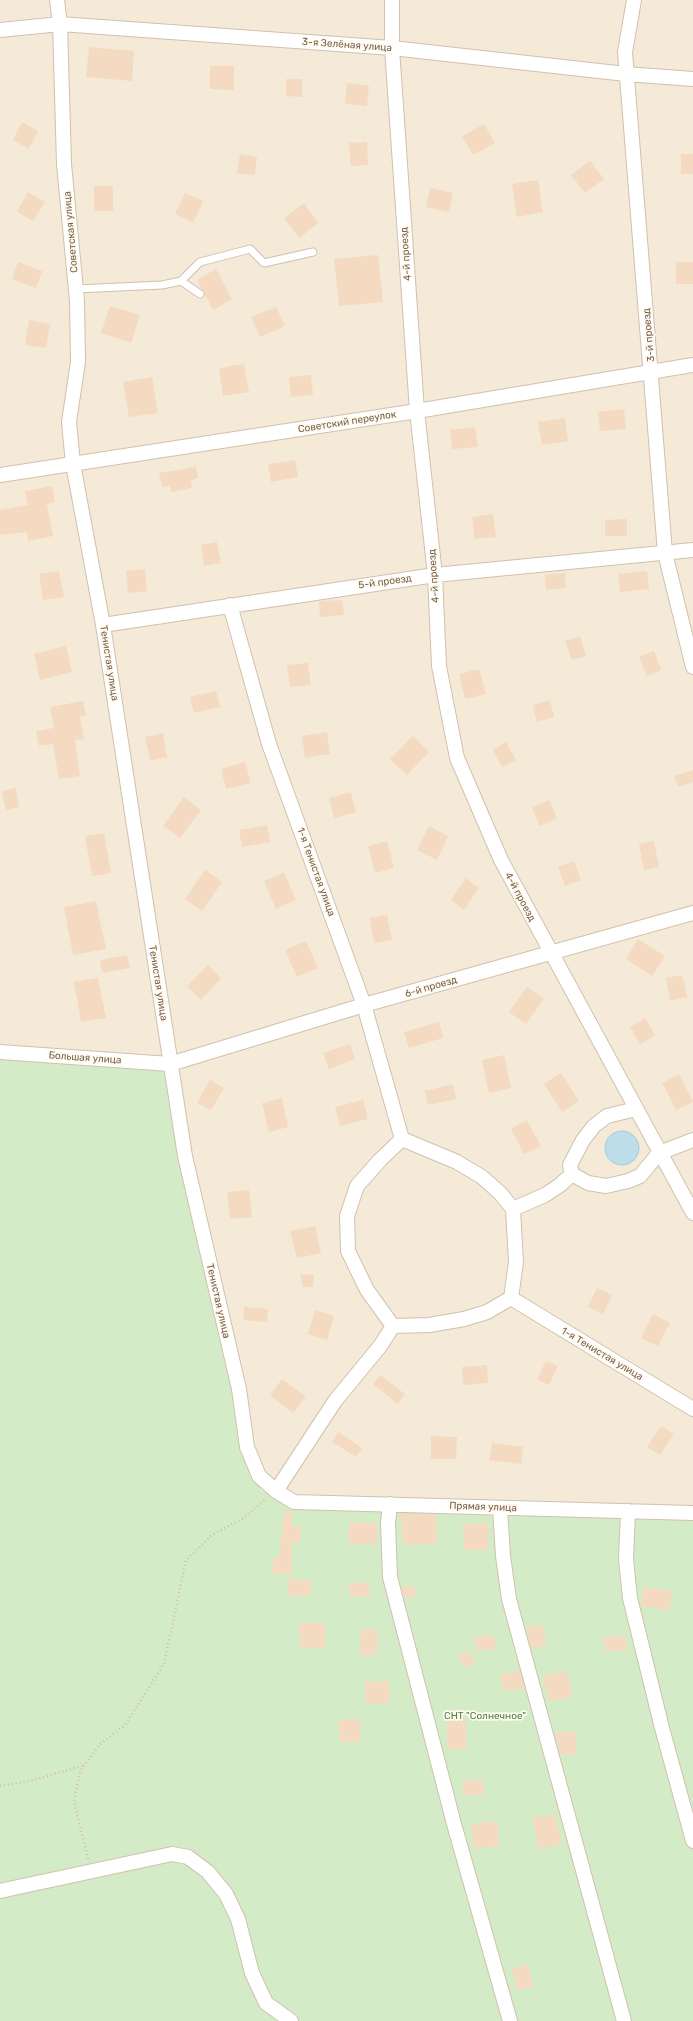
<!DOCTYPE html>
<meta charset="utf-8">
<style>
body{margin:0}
canvas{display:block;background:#fdf7ea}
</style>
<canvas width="693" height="2021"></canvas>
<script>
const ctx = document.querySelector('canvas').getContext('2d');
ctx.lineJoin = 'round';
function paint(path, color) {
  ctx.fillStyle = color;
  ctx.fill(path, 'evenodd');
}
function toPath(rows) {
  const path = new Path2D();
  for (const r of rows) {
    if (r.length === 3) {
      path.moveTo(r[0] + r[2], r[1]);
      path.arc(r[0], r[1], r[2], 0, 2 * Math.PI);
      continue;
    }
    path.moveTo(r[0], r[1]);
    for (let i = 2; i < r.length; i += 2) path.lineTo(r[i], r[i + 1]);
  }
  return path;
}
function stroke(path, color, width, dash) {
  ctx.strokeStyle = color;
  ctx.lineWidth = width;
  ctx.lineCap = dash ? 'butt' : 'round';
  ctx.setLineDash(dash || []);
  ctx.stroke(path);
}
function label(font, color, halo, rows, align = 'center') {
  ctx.font = font + ' Rubik,sans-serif';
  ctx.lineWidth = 3.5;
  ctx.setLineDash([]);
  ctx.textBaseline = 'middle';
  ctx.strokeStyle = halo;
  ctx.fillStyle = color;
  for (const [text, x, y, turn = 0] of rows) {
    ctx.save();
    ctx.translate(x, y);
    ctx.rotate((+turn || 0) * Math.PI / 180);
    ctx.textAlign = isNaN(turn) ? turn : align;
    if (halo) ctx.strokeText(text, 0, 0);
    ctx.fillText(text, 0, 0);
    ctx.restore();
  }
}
paint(toPath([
 [0,0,693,0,693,1513,294,1502,262,1491,247,1447,0,1052]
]), '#f5ead8');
paint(toPath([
 [0,1052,158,1063,172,1076,247,1447,262,1491,294,1502,693,1513,693,2021,0,2021]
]), '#d3ecc7');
const water = toPath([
 [622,1148,17]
]);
paint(water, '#bddde8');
stroke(water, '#a3ccda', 1);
paint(toPath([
 [89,47,134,51,132,81,86,77],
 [210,66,234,66,234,90,210,89],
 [286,79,302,79,302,97,286,96],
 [347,83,369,86,367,106,345,104],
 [22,122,38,131,29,149,13,140],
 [484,124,495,143,473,155,462,136],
 [367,142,368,165,351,166,349,143],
 [240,154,257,157,255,175,237,173],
 [681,154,693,154,693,174,681,174],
 [590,161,604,179,585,193,571,175],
 [538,180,543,212,517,217,512,184],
 [94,186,113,186,113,211,94,211],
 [430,188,453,193,449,212,426,207],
 [28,192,45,202,33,221,17,212],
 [185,193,203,201,193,223,175,214],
 [304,203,318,223,299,238,284,218],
 [378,255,383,302,339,306,334,259],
 [18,262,42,271,36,288,12,279],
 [676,262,693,262,693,284,676,284],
 [216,269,232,299,213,310,197,280],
 [110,306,140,315,131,343,101,333],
 [276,307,285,326,260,337,251,317],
 [29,320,50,324,46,348,25,345],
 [244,364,249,392,223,396,219,368],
 [311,375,313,395,291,397,289,377],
 [152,377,158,413,129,417,123,382],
 [624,409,626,429,600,431,598,412],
 [565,418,568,441,542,445,538,422],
 [475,427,478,447,452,449,450,430],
 [295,460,298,477,271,482,268,464],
 [196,467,198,478,191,480,192,488,171,492,170,486,162,487,159,473],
 [52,486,55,502,47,504,53,536,28,541,27,532,0,535,0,510,28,505,25,491],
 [493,514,496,537,475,539,472,517],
 [627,519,627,536,605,536,605,520],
 [217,542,221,563,204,566,201,545],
 [145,569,147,591,128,593,126,571],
 [59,571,64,597,43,600,39,574],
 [647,571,649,589,620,592,618,574],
 [565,573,566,588,546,590,545,575],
 [342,600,344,615,320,617,319,601],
 [580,636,586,656,572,660,565,641],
 [66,646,72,672,40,680,34,654],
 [654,651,661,670,647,676,639,657],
 [308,663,311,685,290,687,287,665],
 [479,669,486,694,465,699,459,674],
 [216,691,220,707,194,713,190,697],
 [550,700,554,717,537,722,533,705],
 [83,701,86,715,80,716,84,739,75,740,80,776,59,779,53,744,39,746,36,731,54,728,50,707],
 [327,732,330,754,305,758,302,736],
 [163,733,167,757,150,761,145,737],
 [413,736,429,752,407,775,390,759],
 [506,742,516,760,502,767,493,750],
 [245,762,251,783,226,789,221,769],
 [693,770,693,782,678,787,674,776],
 [16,788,19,807,6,810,2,791],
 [351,792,356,812,334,818,329,798],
 [184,797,201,810,180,838,163,826],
 [549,800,557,818,540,826,532,808],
 [267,825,270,842,242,847,239,830],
 [429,826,448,836,437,860,417,850],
 [104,833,111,873,92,876,85,836],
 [387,841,394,868,375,873,368,846],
 [654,841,659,867,644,870,639,844],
 [574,861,581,880,565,886,558,867],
 [205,870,222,882,202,911,185,899],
 [284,872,296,900,276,909,264,881],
 [466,878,479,888,464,910,451,900],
 [96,901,106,949,73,955,64,907],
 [387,915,392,940,374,943,370,918],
 [638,939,665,956,652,976,626,959],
 [306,941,318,968,297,977,285,950],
 [127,955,130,968,102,973,100,960],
 [208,965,221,978,201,1000,187,986],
 [682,975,687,997,670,1001,666,978],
 [98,978,106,1018,81,1022,74,982],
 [527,987,544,999,526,1024,509,1012],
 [645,1018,655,1036,640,1044,630,1027],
 [439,1022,443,1038,409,1048,404,1032],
 [350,1044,355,1059,329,1069,323,1053],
 [504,1055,511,1088,489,1093,482,1060],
 [561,1073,579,1101,562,1112,544,1084],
 [679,1074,693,1102,676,1110,662,1083],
 [210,1080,224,1088,211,1110,197,1103],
 [453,1084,456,1099,428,1105,425,1091],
 [282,1098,288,1127,269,1132,262,1103],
 [363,1100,368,1119,340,1126,335,1107],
 [527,1120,541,1146,524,1154,511,1129],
 [249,1190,252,1217,230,1219,227,1192],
 [315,1226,321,1253,297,1258,290,1231],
 [300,1274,314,1275,313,1287,303,1287],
 [597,1288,612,1295,603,1314,588,1307],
 [244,1307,268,1309,267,1322,243,1320],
 [315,1310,334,1316,327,1340,308,1334],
 [653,1314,670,1323,658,1346,641,1338],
 [546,1361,558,1366,549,1385,537,1379],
 [487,1365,488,1383,463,1385,462,1367],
 [380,1375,405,1394,398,1404,373,1384],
 [282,1379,306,1397,293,1413,270,1395],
 [661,1426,674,1434,660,1455,647,1447],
 [338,1432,362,1448,356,1457,332,1442],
 [431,1436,457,1437,456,1459,431,1459],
 [492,1443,523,1447,521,1464,489,1460],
 [284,1511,292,1512,292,1526,301,1527,299,1543,292,1542,292,1574,273,1574,273,1558,279,1558],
 [401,1513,436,1514,437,1544,403,1545],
 [349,1522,377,1523,377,1545,348,1544],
 [488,1523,488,1550,464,1550,463,1524],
 [288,1579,311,1580,310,1596,287,1595],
 [369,1582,370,1596,350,1597,349,1584],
 [401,1586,415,1587,415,1598,404,1597],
 [643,1587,672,1591,670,1610,641,1606],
 [324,1622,326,1647,301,1649,298,1624],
 [543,1625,546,1646,531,1648,526,1627],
 [361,1629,378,1630,377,1655,360,1655],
 [494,1635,496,1649,476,1651,474,1637],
 [626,1636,626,1651,605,1651,604,1637],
 [472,1652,475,1665,462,1667,459,1654],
 [520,1671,525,1688,503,1691,500,1674],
 [567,1671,572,1697,548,1701,543,1676],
 [389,1681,390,1703,366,1704,365,1682],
 [360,1719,361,1742,340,1742,339,1720],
 [447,1721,466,1721,466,1749,447,1749],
 [575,1731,577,1754,560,1754,555,1732],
 [483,1780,484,1794,463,1796,462,1781],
 [556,1814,561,1845,538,1849,533,1818],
 [497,1821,500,1846,473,1849,471,1824],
 [529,1965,533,1987,516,1990,512,1968]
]), '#f3dac1');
const service = toPath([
 [181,281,200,294],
 [76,289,162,285,181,281,200,262,250,249,264,263,313,252]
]);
const minor = toPath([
 [57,0,60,24,64,164,77,301,78,362,69,422,73,464,103,625,185,1156,239,1389,247,1447,259,1476,276,1491,294,1502,693,1513],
 [392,0,392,48,417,411,435,575,439,666,457,758,501,860,693,1213],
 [634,0,625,52,665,553,693,667],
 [0,30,60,24,392,48,626,74,693,79],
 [0,475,417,411,693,365],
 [230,605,269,744,364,1005,402,1139],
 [103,625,435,575,693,550],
 [0,1052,170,1064,364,1005,693,913],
 [636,1109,607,1116,594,1126,583,1140,570,1165,572,1174,588,1183,606,1186,628,1181,640,1176,659,1153,693,1140],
 [402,1139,457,1162,482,1177,500,1193,513,1209,516,1262,511,1298,487,1312,464,1319,429,1325,393,1326,367,1290,348,1251,347,1216,357,1186,380,1160,402,1139],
 [513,1209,545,1195,560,1185,572,1174],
 [511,1298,693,1409],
 [276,1491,335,1401,381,1345,393,1326],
 [390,1504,388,1523,390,1577,454,1824,510,2021],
 [500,1508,503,1556,509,1599,624,2021],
 [628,1511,626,1559,630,1598,662,1728,693,1841],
 [0,1891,172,1854,188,1857,208,1872,226,1894,238,1919,252,1973,266,2003,291,2021]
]);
stroke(service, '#d0c1ae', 9);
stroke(minor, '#d0c1ae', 16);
stroke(toPath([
 [0,1786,33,1780,85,1765],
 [88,1859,74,1801,80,1771,100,1744,125,1725,164,1664,186,1560,212,1535,242,1519,266,1499]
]), '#d9bda3', 2.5, [1, 3]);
stroke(service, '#fff', 7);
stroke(minor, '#fff', 14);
label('10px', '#79604c', '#fffbf1', [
 ["3-я Зелёная улица",347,45,4],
 ["Советская улица",71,232,-95],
 ["4-й проезд",406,254,-94],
 ["3-й проезд",649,335,-95],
 ["Советский переулок",347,422,-9],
 ["4-й проезд",434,576,-94],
 ["5-й проезд",385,582,-8],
 ["Тенистая улица",109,663,81],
 ["1-я Тенистая улица",316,872,70],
 ["4-й проезд",520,897,62],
 ["Тенистая улица",158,983,81],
 ["6-й проезд",431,987,-16],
 ["Большая улица",85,1058,4],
 ["Тенистая улица",218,1301,77],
 ["1-я Тенистая улица",602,1354,31],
 ["Прямая улица",483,1507,2]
]);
label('10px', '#4f7f43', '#fffbf1', [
 ["СНТ \"Солнечное\"",485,1716]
]);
</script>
